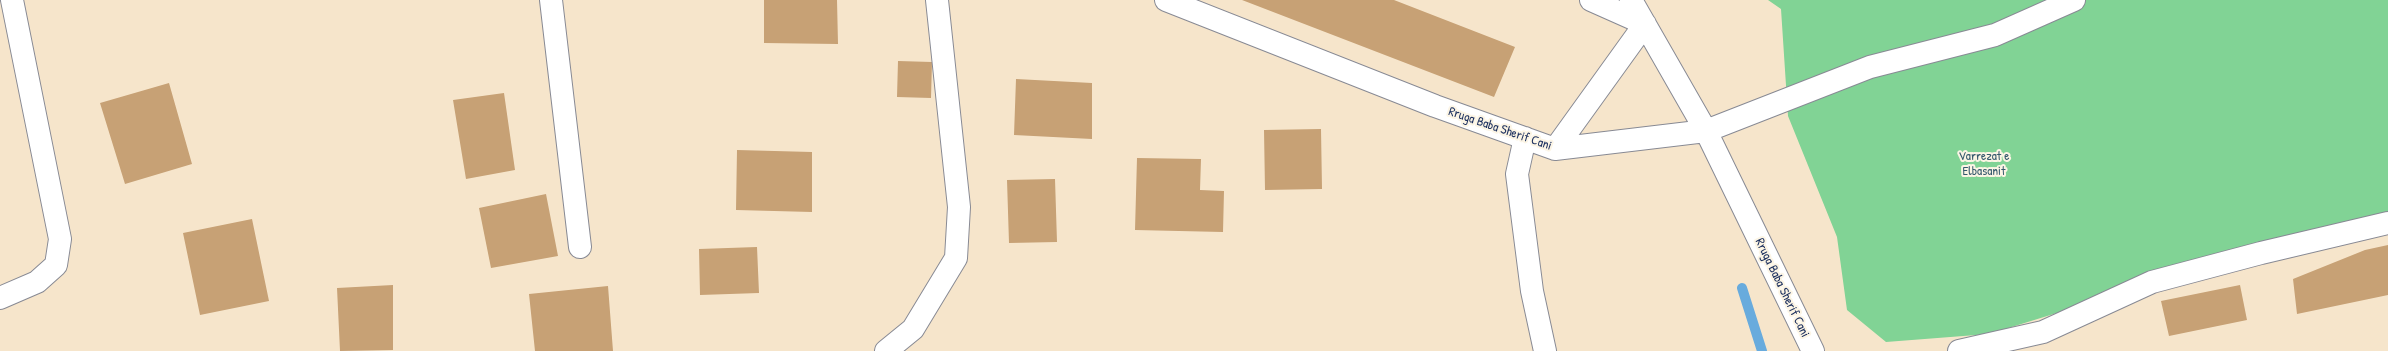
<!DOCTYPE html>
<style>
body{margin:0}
canvas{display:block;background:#f6e5cb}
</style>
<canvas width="2388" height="351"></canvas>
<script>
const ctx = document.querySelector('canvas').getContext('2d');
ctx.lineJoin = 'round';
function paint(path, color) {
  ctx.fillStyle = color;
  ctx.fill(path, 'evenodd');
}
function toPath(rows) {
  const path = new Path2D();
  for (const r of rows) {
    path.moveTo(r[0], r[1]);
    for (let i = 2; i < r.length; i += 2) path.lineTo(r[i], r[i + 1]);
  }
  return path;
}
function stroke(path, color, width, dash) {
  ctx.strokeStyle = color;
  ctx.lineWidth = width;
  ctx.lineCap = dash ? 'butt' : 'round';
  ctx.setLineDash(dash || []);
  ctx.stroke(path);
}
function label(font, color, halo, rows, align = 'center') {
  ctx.font = font + ' "Patrick Hand",sans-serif';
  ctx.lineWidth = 4;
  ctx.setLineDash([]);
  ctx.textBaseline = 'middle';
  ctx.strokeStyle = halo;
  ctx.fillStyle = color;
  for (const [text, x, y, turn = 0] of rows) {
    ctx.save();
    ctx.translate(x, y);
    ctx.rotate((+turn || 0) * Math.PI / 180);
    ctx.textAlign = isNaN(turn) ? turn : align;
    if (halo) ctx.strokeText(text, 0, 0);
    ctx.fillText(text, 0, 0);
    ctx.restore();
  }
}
paint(toPath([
 [1768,0,2388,0,2388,223,2157,282,1989,334,1886,342,1847,310,1837,237,1788,116,1781,9]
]), '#81d395');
stroke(toPath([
 [1742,288,1762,351]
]), '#68abdd', 10);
paint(toPath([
 [764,0,837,0,838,44,764,43],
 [1242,0,1394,0,1515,47,1494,97],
 [898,61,932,62,931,98,897,97],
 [1016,79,1092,83,1092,139,1014,135],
 [169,83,192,164,125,184,100,103],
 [504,93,515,170,466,179,453,100],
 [1321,129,1322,189,1265,190,1264,130],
 [737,150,812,152,812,212,736,210],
 [1137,158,1201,159,1200,190,1224,191,1223,232,1135,230],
 [1055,179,1057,242,1009,243,1007,180],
 [546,194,558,256,491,268,479,208],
 [252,219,269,301,200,315,183,233],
 [2388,245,2388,295,2297,314,2293,279,2365,250],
 [757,247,759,293,700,295,699,249],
 [393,285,393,350,340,351,337,288],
 [2240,285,2247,320,2169,336,2161,301],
 [608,286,613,351,535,351,529,294]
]), '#c7a175');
const minor = toPath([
 [551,0,580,247],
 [1166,0,1435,106,1555,149,1706,131,1870,67,1995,35,2074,0],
 [1631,0,1706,131,1813,351],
 [1525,138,1517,174,1532,291,1545,351],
 [1555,149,1645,24,1591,0],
 [0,298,37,282,56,265,60,239,12,0],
 [886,351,913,329,956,258,959,207,937,0],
 [1959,351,2043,332,2152,282,2261,253,2388,223]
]);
stroke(minor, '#888a94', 24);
stroke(minor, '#fff', 22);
label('13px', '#1b2f5e', '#fcf5e5', [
 ["Rruga Baba Sherif Cani",1500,129,19],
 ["Rruga Baba Sherif Cani",1782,288,64]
]);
label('13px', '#34586c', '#fcf5e5', [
 ["Varrezat e",1984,157],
 ["Elbasanit",1984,172]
]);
</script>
